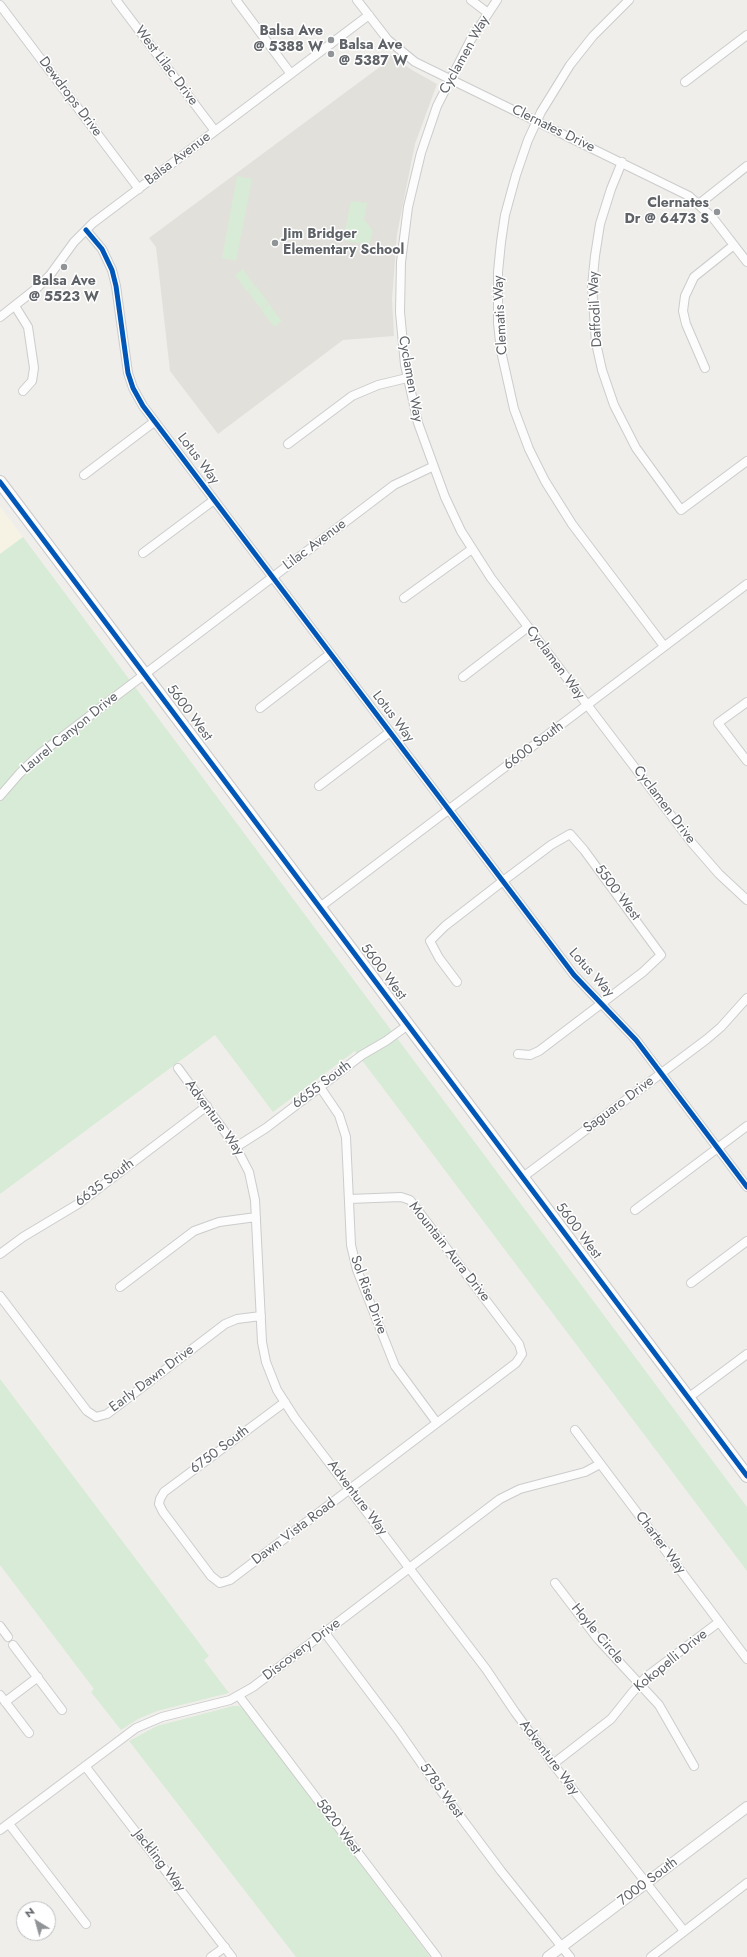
<!DOCTYPE html>
<style>
body{margin:0}
#map{position:relative;width:747px;height:1957px;overflow:hidden;background:#efeeea;font-family:Jost,sans-serif}
canvas{display:block}
.north{position:absolute;left:16px;top:1901px;width:40px;height:40px;box-sizing:border-box;background:#fff;border:1px solid #bfc1c3;border-radius:50%;rotate:323deg;font-size:11px;font-weight:700;line-height:16px;text-align:center;color:#5f6368}
.north::after{content:'';display:block;margin:auto;width:14px;height:18px;background:#919496;clip-path:polygon(50% 0,100% 100%,50% 72%,0 100%)}
</style>
<div id="map">
<canvas width="747" height="1957"></canvas>
<div class="north">N</div>
</div>
<script>
const ctx = document.querySelector('canvas').getContext('2d');
ctx.lineJoin = 'round';
function paint(path, color) {
  ctx.fillStyle = color;
  ctx.fill(path, 'evenodd');
}
function toPath(rows) {
  const path = new Path2D();
  for (const r of rows) {
    path.moveTo(r[0], r[1]);
    for (let i = 2; i < r.length; i += 2) path.lineTo(r[i], r[i + 1]);
  }
  return path;
}
function stroke(path, color, width, dash) {
  ctx.strokeStyle = color;
  ctx.lineWidth = width;
  ctx.lineCap = dash ? 'butt' : 'round';
  ctx.setLineDash(dash || []);
  ctx.stroke(path);
}
function label(font, color, halo, rows, align = 'center') {
  ctx.font = font + ' Jost,sans-serif';
  ctx.lineWidth = 3;
  ctx.setLineDash([]);
  ctx.textBaseline = 'middle';
  ctx.strokeStyle = halo;
  ctx.fillStyle = color;
  for (const [text, x, y, turn = 0] of rows) {
    ctx.save();
    ctx.translate(x, y);
    ctx.rotate((+turn || 0) * Math.PI / 180);
    ctx.textAlign = isNaN(turn) ? turn : align;
    if (halo) ctx.strokeText(text, 0, 0);
    ctx.fillText(text, 0, 0);
    ctx.restore();
  }
}
paint(toPath([
 [0,507,23,537,0,554]
]), '#f7f3e4');
paint(toPath([
 [389,54,412,70,437,84,415,144,397,234,392,299,394,336,343,340,218,434,170,371,156,247,149,238,381,66]
]), '#e2e0da');
paint(toPath([
 [237,176,252,179,236,261,222,258],
 [351,201,367,203,364,219,373,231,369,245,343,240],
 [243,269,255,286,247,292,235,275],
 [256,286,269,303,261,309,248,292],
 [269,304,282,321,274,327,261,310],
 [23,537,747,1507,747,1571,355,1051,273,1112,215,1035,0,1194,0,554],
 [0,1379,209,1656,204,1660,229,1693,157,1711,138,1719,121,1730,91,1692,94,1689,0,1565],
 [233,1706,239,1706,245,1710,430,1957,296,1957,129,1741,157,1726]
]), '#d8ebd6');
const minor = toPath([
 [116,0,215,131],
 [236,0,291,74],
 [357,0,388,40,415,62,689,196,713,218,747,262],
 [471,0,488,13],
 [497,0,470,41,437,106,421,153,408,207,401,262,400,312,405,365,418,423,445,497,461,531,491,578,692,843,719,874,747,900],
 [629,0,593,36,570,65,541,112,528,140,516,175,505,215,501,242,498,272,498,323,501,351,514,409,529,449,545,481,572,524,664,646],
 [0,5,139,189],
 [685,82,747,35],
 [622,162,611,189,600,224,595,256,592,286,596,343,602,370,614,405,636,448,681,510,747,461],
 [699,204,747,166],
 [86,230,102,249,112,270,116,286,128,373,133,388,143,406,574,975,636,1040,747,1187],
 [15,306,28,327,34,368,32,381,23,391],
 [0,317,37,288,50,275,74,242,93,223,369,15],
 [705,368,686,324,683,311,685,296,694,277,734,245],
 [288,444,352,396,378,385,407,378],
 [84,475,154,422],
 [143,553,214,500],
 [404,598,472,549],
 [463,677,528,627],
 [747,702,718,723,747,761],
 [260,708,330,654],
 [319,786,390,732],
 [0,796,20,773,41,753,145,674,394,485,432,467],
 [320,907,747,584],
 [457,982,439,958,430,941,445,926,503,881,551,845,570,834,584,850,661,955,643,972,539,1051,530,1055,518,1054],
 [178,1068,236,1147,249,1172,255,1200,262,1342,266,1362,277,1390,295,1418,486,1669,515,1712,553,1764,684,1931],
 [320,1087,339,1115,346,1137,351,1245,357,1270,395,1366,437,1423],
 [236,1147,266,1128,362,1055,386,1041,408,1025],
 [523,1177,707,1039,721,1027,747,998],
 [635,1210,747,1126],
 [0,1254,23,1237,78,1204,207,1106],
 [691,1283,747,1241],
 [120,1287,194,1231,219,1222,256,1217],
 [0,1296,87,1411,96,1417,107,1414,225,1324,237,1319,261,1316],
 [688,1398,747,1354],
 [285,1402,164,1492,160,1499,159,1504,163,1512,211,1576,220,1583,230,1580,516,1363,522,1354,519,1344,410,1200,401,1197,349,1199],
 [575,1430,747,1659],
 [555,1583,597,1638,659,1705,694,1766],
 [0,1626,8,1637],
 [325,1633,398,1730,430,1776,501,1871,570,1957],
 [13,1645,62,1710],
 [0,1695,29,1733],
 [239,1696,437,1957],
 [5,1702,38,1677],
 [553,1764,611,1719,631,1694,646,1677,719,1622],
 [85,1766,232,1957],
 [9,1824,86,1924],
 [0,1830,136,1728,162,1717,230,1700,253,1687,500,1499,520,1489,585,1472,600,1464],
 [211,1957,225,1947],
 [651,1957,747,1883]
]);
const tertiary = toPath([
 [548,1957,747,1807]
]);
const secondary = toPath([
 [0,482,747,1476]
]);
stroke(minor, '#cbcccc', 10);
stroke(tertiary, '#cbcccc', 12);
stroke(secondary, '#cacacb', 14);
stroke(minor, '#fdfcfc', 8);
stroke(tertiary, '#fdfcfc', 10);
stroke(secondary, '#fdfcfc', 12);
stroke(toPath([
 [86,230,102,249,112,270,116,286,128,373,133,388,143,406,574,975,636,1040,747,1187],
 [0,482,747,1476]
]), '#0057b8', 5);
for (const [x, y, r, color] of [
 [331,40,4,"#919496"],
 [331,54,4,"#919496"],
 [717,212,4,"#919496"],
 [275,243,4,"#919496"],
 [64,267,4,"#919496"]
]) {
  const dot = new Path2D();
  dot.arc(x, y, r, 0, 2 * Math.PI);
  ctx.fillStyle = color;
  ctx.fill(dot);
  stroke(dot, '#fff', 1.5);
}
label('bold 14px', '#5f6368', '#fff', [
 ["Balsa Ave",323,32],
 ["@ 5388 W",323,48],
 ["Balsa Ave",339,46,"left"],
 ["@ 5387 W",339,62,"left"],
 ["Clernates",709,204],
 ["Dr @ 6473 S",709,220],
 ["Jim Bridger",283,235,"left"],
 ["Elementary School",283,251,"left"],
 ["Balsa Ave",64,282,"center"],
 ["@ 5523 W",64,298,"center"]
], 'right');
label('14px', '#5f6368', '#fff', [
 ["Cyclamen Way",465,55,-61],
 ["West Lilac Drive",166,66,53],
 ["Dewdrops Drive",70,97,53],
 ["Clernates Drive",553,129,26],
 ["Balsa Avenue",178,159,-37],
 ["Daffodil Way",596,309,-93],
 ["Clematis Way",501,315,-93],
 ["Cyclamen Way",410,379,80],
 ["Lotus Way",198,459,53],
 ["Lilac Avenue",315,545,-37],
 ["Cyclamen Way",555,663,53],
 ["5600 West",189,713,53],
 ["Lotus Way",393,717,53],
 ["Laurel Canyon Drive",70,733,-39],
 ["6600 South",534,746,-37],
 ["Cyclamen Drive",664,805,53],
 ["5500 West",617,893,53],
 ["5600 West",383,972,53],
 ["Lotus Way",591,973,48],
 ["6655 South",322,1085,-37],
 ["Saguaro Drive",619,1105,-37],
 ["Adventure Way",214,1118,54],
 ["6635 South",105,1183,-37],
 ["5600 West",578,1231,53],
 ["Mountain Aura Drive",449,1252,52],
 ["Sol Rise Drive",368,1295,70],
 ["Early Dawn Drive",152,1379,-37],
 ["6750 South",220,1450,-37],
 ["Adventure Way",357,1498,53],
 ["Dawn Vista Road",294,1532,-37],
 ["Charter Way",660,1543,53],
 ["Hoyle Circle",597,1634,50],
 ["Discovery Drive",302,1650,-37],
 ["Kokopelli Drive",671,1661,-39],
 ["Adventure Way",549,1758,53],
 ["5785 West",441,1791,54],
 ["5820 West",338,1827,53],
 ["Jackling Way",159,1861,52],
 ["7000 South",648,1882,-37]
]);
</script>
